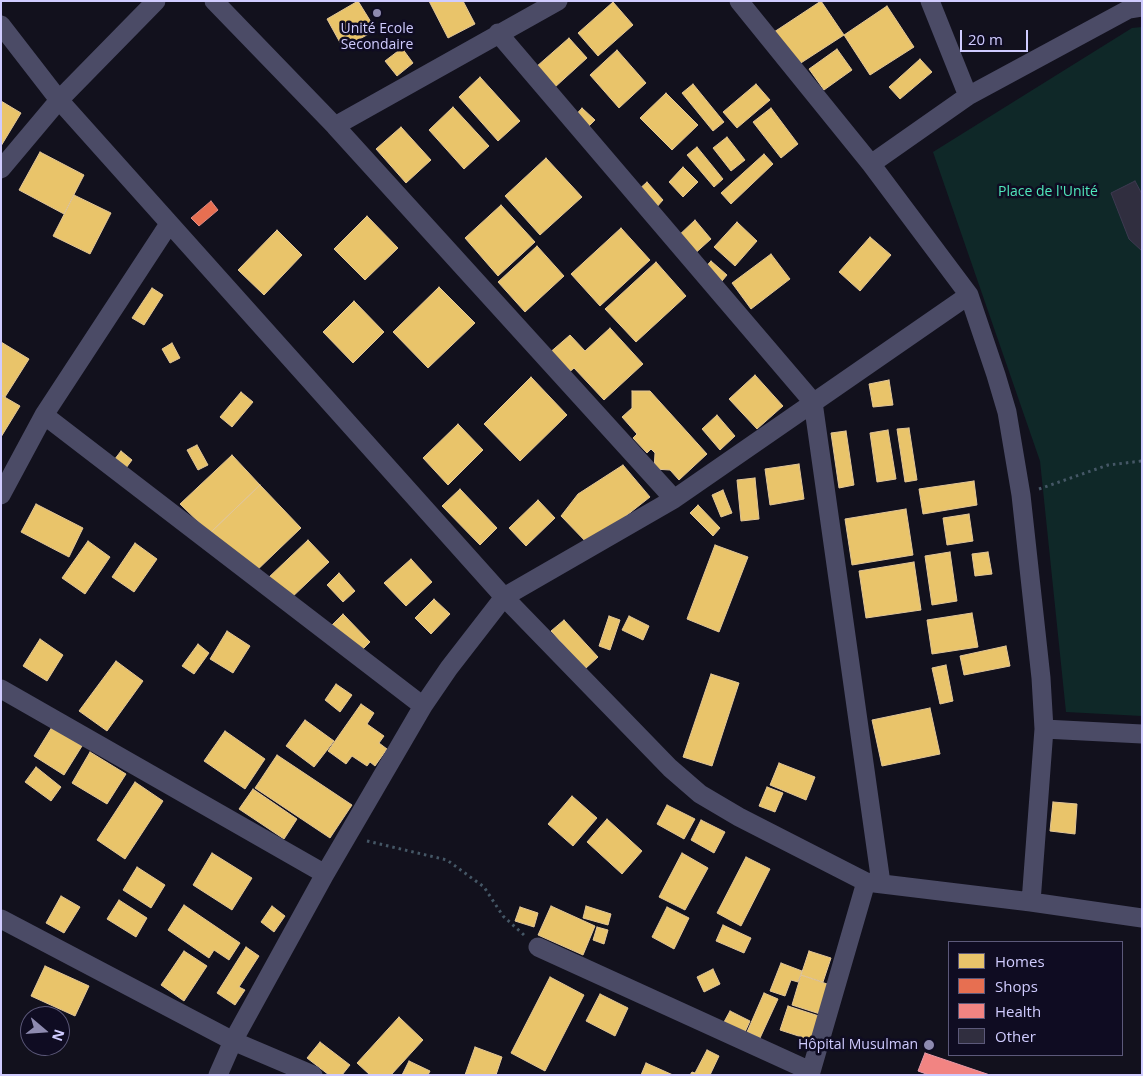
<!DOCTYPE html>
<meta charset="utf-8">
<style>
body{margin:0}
#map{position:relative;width:1143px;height:1076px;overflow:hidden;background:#12111d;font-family:"Open Sans",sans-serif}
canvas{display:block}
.frame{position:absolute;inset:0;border:2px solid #d0ccff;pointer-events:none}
.legend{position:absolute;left:948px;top:941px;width:175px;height:115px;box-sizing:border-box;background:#0f0c22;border:1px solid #5c597a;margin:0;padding:6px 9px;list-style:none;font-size:15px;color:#d0ccff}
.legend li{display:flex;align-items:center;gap:10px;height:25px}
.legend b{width:25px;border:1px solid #5c597a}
.north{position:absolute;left:20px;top:1006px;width:50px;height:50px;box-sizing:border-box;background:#0f0c22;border:1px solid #5c597a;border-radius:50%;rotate:108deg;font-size:14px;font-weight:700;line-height:20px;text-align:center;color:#d0ccff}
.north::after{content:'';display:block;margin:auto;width:18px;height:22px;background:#8e8bb0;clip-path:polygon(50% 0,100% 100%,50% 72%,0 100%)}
.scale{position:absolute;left:960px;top:30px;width:68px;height:22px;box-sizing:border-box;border:2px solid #d0ccff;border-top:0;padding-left:6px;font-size:15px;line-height:18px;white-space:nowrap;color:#d0ccff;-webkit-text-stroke:4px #0f0c22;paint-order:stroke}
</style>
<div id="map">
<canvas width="1143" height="1076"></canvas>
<div class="frame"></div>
<ul class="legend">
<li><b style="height:14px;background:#e9c46a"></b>Homes</li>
<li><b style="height:14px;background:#e76f51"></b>Shops</li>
<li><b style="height:14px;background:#f28482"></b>Health</li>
<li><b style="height:14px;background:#302e3f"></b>Other</li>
</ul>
<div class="north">N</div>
<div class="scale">20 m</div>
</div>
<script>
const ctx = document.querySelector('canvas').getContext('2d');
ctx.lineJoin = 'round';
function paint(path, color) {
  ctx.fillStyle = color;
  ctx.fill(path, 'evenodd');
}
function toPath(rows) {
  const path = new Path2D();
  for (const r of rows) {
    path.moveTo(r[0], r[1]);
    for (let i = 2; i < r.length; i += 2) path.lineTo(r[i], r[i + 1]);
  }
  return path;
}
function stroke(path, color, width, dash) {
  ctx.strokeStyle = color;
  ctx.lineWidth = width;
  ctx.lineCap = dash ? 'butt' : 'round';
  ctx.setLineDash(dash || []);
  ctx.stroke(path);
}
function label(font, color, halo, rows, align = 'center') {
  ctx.font = font + ' "Open Sans",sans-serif';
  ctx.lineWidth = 5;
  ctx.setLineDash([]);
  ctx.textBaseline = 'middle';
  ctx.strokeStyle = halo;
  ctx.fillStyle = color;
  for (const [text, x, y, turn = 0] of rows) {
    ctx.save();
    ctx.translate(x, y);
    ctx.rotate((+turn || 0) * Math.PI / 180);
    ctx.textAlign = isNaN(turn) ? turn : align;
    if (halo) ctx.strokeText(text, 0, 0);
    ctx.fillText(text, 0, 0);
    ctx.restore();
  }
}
paint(toPath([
 [1142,27,1142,716,1066,712,1040,461,933,152,1132,28]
]), '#0f2828');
const homes = toPath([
 [358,1,376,30,343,48,327,19,358,1],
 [429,1,463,1,475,24,448,38,429,1],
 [821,1,844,35,790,70,768,36,821,1],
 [613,2,633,25,598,56,578,33,613,2],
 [887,6,914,47,870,75,844,35,887,6],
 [569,38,587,58,554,88,536,67,569,38],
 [402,48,413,63,397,76,385,61,402,48],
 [837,49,852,70,824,90,809,69,837,49],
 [617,50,646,83,619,108,590,75,617,50],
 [920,59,932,72,900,99,889,87,920,59],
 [480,77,520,121,498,141,459,97,480,77],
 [693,84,724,122,713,131,682,93,693,84],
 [756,84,770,100,737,128,723,112,756,84],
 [666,93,698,125,672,150,640,118,666,93],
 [1,101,21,113,1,146,1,101],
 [453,107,489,146,464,169,429,130,453,107],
 [582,108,595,120,586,129,573,118,582,108],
 [771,108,798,144,781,158,753,122,771,108],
 [401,127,431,160,406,183,376,149,401,127],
 [727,137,745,160,731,171,713,148,727,137],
 [697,147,723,179,714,187,687,155,697,147],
 [40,152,84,175,64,214,19,190,40,152],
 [764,154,773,164,731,204,721,193,764,154],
 [546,158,582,197,540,235,505,196,546,158],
 [683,167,698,182,683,197,669,182,683,167],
 [647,182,663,200,655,209,637,191,647,182],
 [74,195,111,213,90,254,53,236,74,195],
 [501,205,535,242,498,276,465,238,501,205],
 [367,216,398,248,365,280,334,249,367,216],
 [695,220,711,239,691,257,675,239,695,220],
 [737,222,757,241,735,266,714,247,737,222],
 [621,228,650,260,600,306,571,274,621,228],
 [277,230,302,255,264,295,238,270,277,230],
 [870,237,891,255,860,291,839,272,870,237],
 [537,246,564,276,525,312,498,282,537,246],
 [771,254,790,279,751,309,732,283,771,254],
 [711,261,727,275,717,287,701,272,711,261],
 [656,262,686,296,636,342,605,309,656,262],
 [439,287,475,323,428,368,393,332,439,287],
 [152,288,163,295,144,325,132,318,152,288],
 [354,301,384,332,353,363,323,332,354,301],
 [610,328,643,364,604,400,574,368,566,375,547,355,570,335,585,351,610,328],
 [1,342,29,359,5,397,1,395,1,342],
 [172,343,180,358,170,363,162,349,172,343],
 [755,375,783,406,757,429,729,399,755,375],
 [531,377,567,415,520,461,484,424,531,377],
 [889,380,893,405,873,407,869,384,889,380],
 [632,391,650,391,707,454,679,480,670,470,654,469,655,453,651,449,647,453,633,438,637,434,622,417,632,408,632,391],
 [241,392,253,402,232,427,220,417,241,392],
 [1,395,20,406,1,437,1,395],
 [717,415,735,436,720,450,702,429,717,415],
 [458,424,483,450,448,485,423,458,458,424],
 [909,428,917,480,905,482,897,429,909,428],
 [888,430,896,479,877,482,870,433,888,430],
 [846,431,854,485,839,488,831,433,846,431],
 [197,445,208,465,198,470,187,450,197,445],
 [121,451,132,460,126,468,108,468,121,451],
 [232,455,260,485,210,533,180,504,232,455],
 [799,464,804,499,770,505,765,469,799,464],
 [623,465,650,497,589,545,561,516,578,494,623,465],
 [755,478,759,519,741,521,737,480,755,478],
 [974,481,977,505,923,514,919,489,974,481],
 [260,485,301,528,251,576,210,533,260,485],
 [460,489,497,528,480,545,442,506,460,489],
 [723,490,732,513,721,517,712,495,723,490],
 [538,500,555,518,526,546,509,528,538,500],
 [36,504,83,528,69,557,21,532,36,504],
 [698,505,720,528,713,536,690,513,698,505],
 [906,509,913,555,852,565,845,519,906,509],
 [969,514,973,541,947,545,943,518,969,514],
 [308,540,329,562,288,601,267,579,308,540],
 [88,541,110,557,85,594,62,578,88,541],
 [135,543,157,559,134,592,112,577,135,543],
 [715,545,748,557,719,632,687,619,715,545],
 [950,552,957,601,932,605,925,556,950,552],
 [988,552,992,574,975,576,972,554,988,552],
 [411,559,432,582,406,606,384,583,411,559],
 [914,562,921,610,866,618,859,571,914,562],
 [339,573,355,591,343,602,327,585,339,573],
 [434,599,450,614,431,634,415,618,434,599],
 [972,613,978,647,932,654,927,620,972,613],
 [343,614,370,642,357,655,330,627,343,614],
 [609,616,620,620,610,650,599,646,609,616],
 [629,616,649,626,643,640,622,630,629,616],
 [564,620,598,657,585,669,551,631,564,620],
 [227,631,250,646,233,673,210,659,227,631],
 [40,639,63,655,47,681,23,666,40,639],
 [198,644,209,653,194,674,182,666,198,644],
 [1006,646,1010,666,964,675,960,656,1006,646],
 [116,661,143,681,107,731,79,711,116,661],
 [946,665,953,701,940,704,932,668,946,665],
 [711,674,739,683,712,766,683,757,711,674],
 [336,684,352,695,340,712,325,700,336,684],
 [361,704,374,713,367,724,384,736,379,743,387,749,375,766,370,762,367,766,352,756,346,764,328,751,361,704],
 [930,708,940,754,882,766,872,720,930,708],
 [305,720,334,741,314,767,286,746,305,720],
 [52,727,82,746,64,775,34,756,52,727],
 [225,731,265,759,245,789,204,761,225,731],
 [90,752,126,774,107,804,72,783,90,752],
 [277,755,352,805,330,838,255,788,277,755],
 [779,763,815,777,806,800,770,785,779,763],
 [36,767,61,787,51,801,25,782,36,767],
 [135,782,163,801,125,859,97,840,135,782],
 [767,787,783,793,775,812,759,806,767,787],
 [253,789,297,819,284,839,239,809,253,789],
 [572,796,597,818,573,846,548,824,572,796],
 [1053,802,1077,804,1075,834,1050,831,1053,802],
 [667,805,695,819,684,839,657,824,667,805],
 [607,819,642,851,622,874,587,842,607,819],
 [701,820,725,832,714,853,691,840,701,820],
 [212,853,252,878,232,910,193,885,212,853],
 [682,853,708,868,685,910,659,897,682,853],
 [746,857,770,869,741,926,717,913,746,857],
 [137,867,165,885,151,908,123,890,137,867],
 [61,896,80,907,64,933,46,923,61,896],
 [119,900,147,918,136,937,107,919,119,900],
 [184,905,240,943,229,960,214,950,209,958,168,930,184,905],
 [272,906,285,916,274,932,261,922,272,906],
 [551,906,595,926,583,955,538,935,551,906],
 [586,906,611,914,608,925,583,918,586,906],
 [520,907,538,913,534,927,515,921,520,907],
 [667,907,689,918,674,949,652,937,667,907],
 [723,925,751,938,744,953,716,941,723,925],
 [597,927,608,930,604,944,593,940,597,927],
 [246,947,259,956,239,987,245,990,235,1005,217,993,246,947],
 [184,951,207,966,184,1001,161,985,184,951],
 [809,951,831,958,823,982,801,975,809,951],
 [781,963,802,971,798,982,791,980,785,996,770,991,781,963],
 [45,966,89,986,75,1016,31,996,45,966],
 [713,969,720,984,704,992,697,977,713,969],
 [801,975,830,985,820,1014,792,1005,801,975],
 [550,977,584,995,545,1071,511,1053,550,977],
 [764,993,778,999,760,1038,747,1032,764,993],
 [600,994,628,1008,615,1036,586,1021,600,994],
 [788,1006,822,1017,814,1041,780,1030,788,1006],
 [730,1011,750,1021,745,1032,724,1022,730,1011],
 [399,1017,423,1040,391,1075,370,1075,357,1063,399,1017],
 [320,1042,350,1065,342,1075,329,1075,307,1058,320,1042],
 [475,1047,502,1057,496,1075,465,1075,475,1047],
 [707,1050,719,1056,710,1075,690,1075,692,1072,695,1073,707,1050],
 [409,1061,430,1071,428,1075,402,1075,409,1061],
 [646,1063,673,1075,641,1075,646,1063]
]);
paint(homes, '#e9c46a');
stroke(homes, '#e2c697', 1);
const shops = toPath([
 [211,201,218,210,199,226,191,218,211,201]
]);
paint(shops, '#e76f51');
stroke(shops, '#e08b85', 1);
const health = toPath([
 [925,1053,990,1075,929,1075,918,1071,925,1053]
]);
paint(health, '#f28482');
stroke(health, '#e89aa8', 1);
const building = toPath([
 [1135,181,1142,194,1142,251,1129,239,1111,193,1135,181]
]);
paint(building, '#302e3f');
stroke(building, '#3d3a51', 1);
stroke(toPath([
 [1039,489,1108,465,1142,461],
 [367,841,447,860,484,887,503,916,524,935]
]), '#455766', 3, [2.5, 4]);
stroke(toPath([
 [214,1,335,126,674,499],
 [739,1,871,164,969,295,996,375,1007,412,1021,495,1041,678,1044,729,1031,902],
 [930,1,968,96],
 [1,25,59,100,504,597,670,768,700,794,739,817,866,882,1031,902,1142,918],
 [498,33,813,402,881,883],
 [335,126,558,1],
 [871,164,968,96,1129,9,1142,7],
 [1,169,59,100,156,1],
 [44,415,423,706],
 [1,495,44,415,169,224],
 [1,689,325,874],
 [1044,729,1142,734],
 [1,919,233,1041,313,1075],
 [538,947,810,1071],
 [218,1075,233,1041,325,874,423,706,449,668,504,597,674,499,969,295],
 [810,1075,866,882]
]), '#4b4b66', 19);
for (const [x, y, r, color] of [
 [377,13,5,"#8e8bb0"],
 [929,1045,6,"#8e8bb0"]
]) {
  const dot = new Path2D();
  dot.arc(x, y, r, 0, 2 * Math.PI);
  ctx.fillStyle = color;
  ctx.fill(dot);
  stroke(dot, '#0f0c22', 2);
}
label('14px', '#d0ccff', '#0f0c22', [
 ["Unité Ecole",377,29],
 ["Secondaire",377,45],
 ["Hôpital Musulman",918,1045,"right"]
]);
label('14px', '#50e8bc', '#0f0c22', [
 ["Place de l'Unité",1048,192]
]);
</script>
